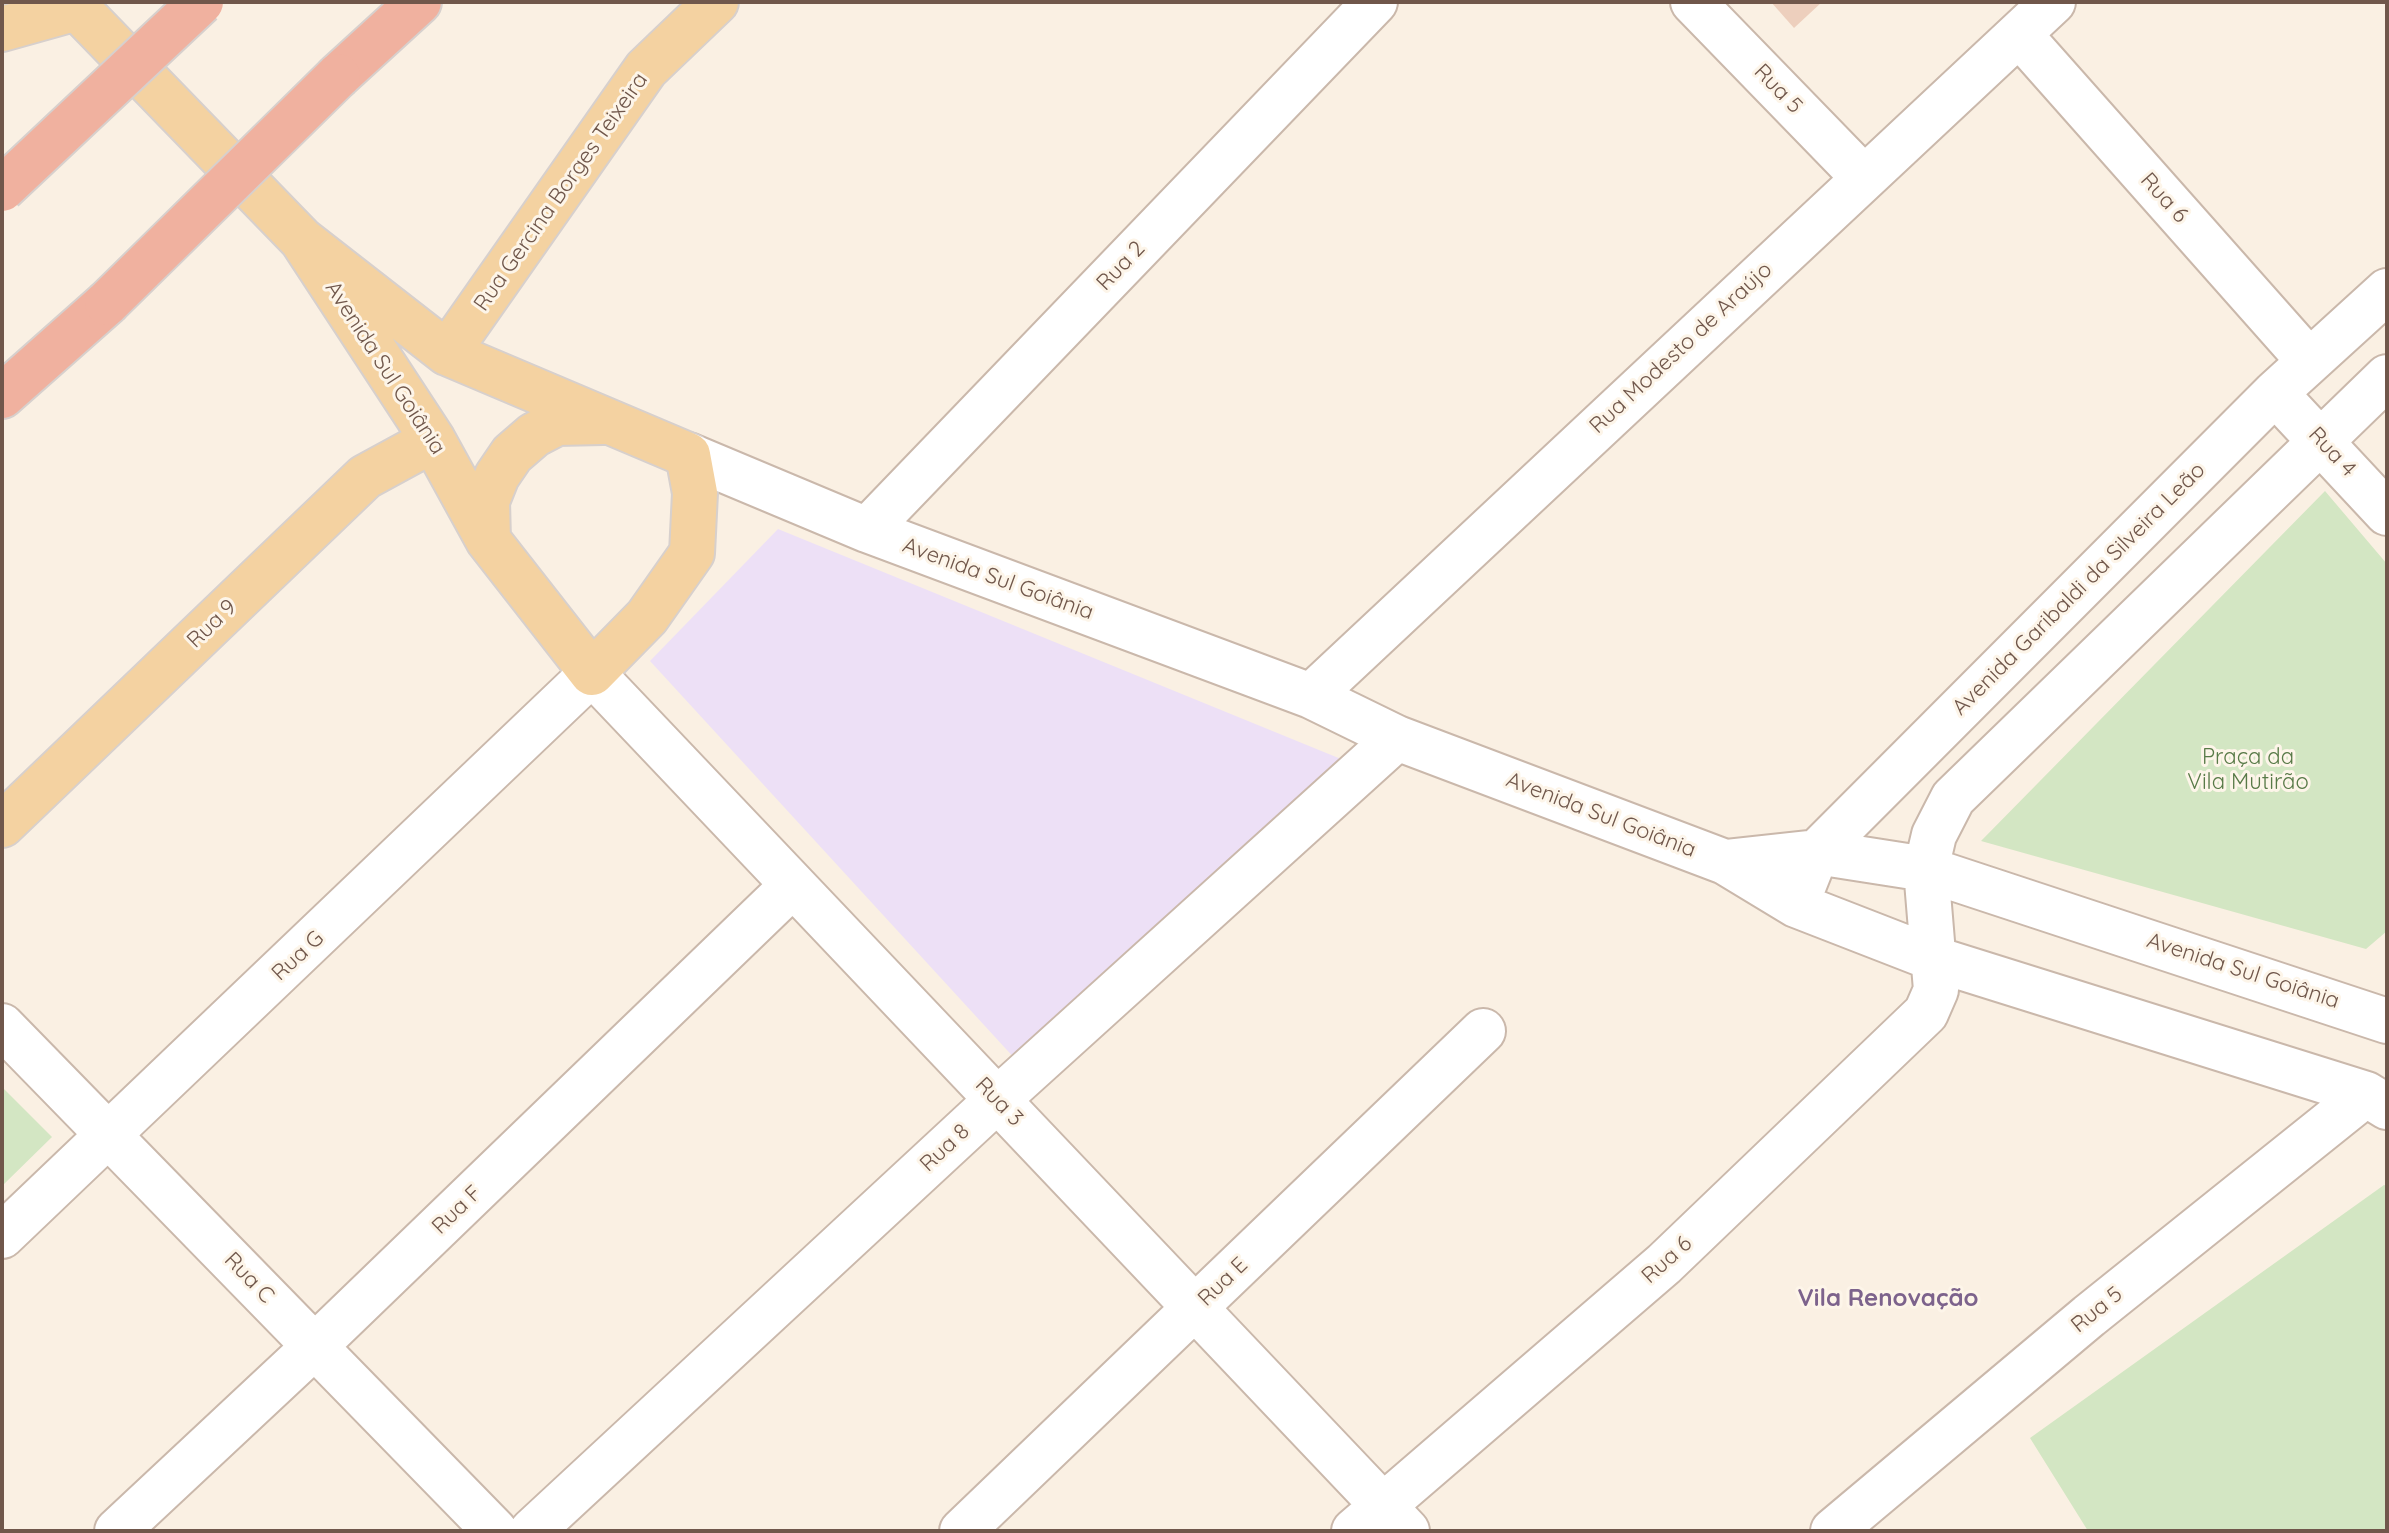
<!DOCTYPE html>
<meta charset="utf-8">
<style>
body{margin:0}
#map{position:relative;width:2389px;height:1533px;overflow:hidden;background:#faf0e3;font-family:Quicksand,sans-serif}
canvas{display:block}
.frame{position:absolute;inset:0;border:4px solid #70574b;pointer-events:none}
</style>
<div id="map">
<canvas width="2389" height="1533"></canvas>
<div class="frame"></div>
</div>
<script>
const ctx = document.querySelector('canvas').getContext('2d');
ctx.lineJoin = 'round';
function paint(path, color) {
  ctx.fillStyle = color;
  ctx.fill(path, 'evenodd');
}
function toPath(rows) {
  const path = new Path2D();
  for (const r of rows) {
    path.moveTo(r[0], r[1]);
    for (let i = 2; i < r.length; i += 2) path.lineTo(r[i], r[i + 1]);
  }
  return path;
}
function stroke(path, color, width, dash) {
  ctx.strokeStyle = color;
  ctx.lineWidth = width;
  ctx.lineCap = dash ? 'butt' : 'round';
  ctx.setLineDash(dash || []);
  ctx.stroke(path);
}
function label(font, color, halo, rows, align = 'center') {
  ctx.font = font + ' Quicksand,sans-serif';
  ctx.lineWidth = 6;
  ctx.setLineDash([]);
  ctx.textBaseline = 'middle';
  ctx.strokeStyle = halo;
  ctx.fillStyle = color;
  for (const [text, x, y, turn = 0] of rows) {
    ctx.save();
    ctx.translate(x, y);
    ctx.rotate((+turn || 0) * Math.PI / 180);
    ctx.textAlign = isNaN(turn) ? turn : align;
    if (halo) ctx.strokeText(text, 0, 0);
    ctx.fillText(text, 0, 0);
    ctx.restore();
  }
}
paint(toPath([
 [778,529,1341,759,1017,1061,650,661]
]), '#ede0f6');
paint(toPath([
 [2325,491,2387,564,2387,931,2366,949,1981,841],
 [2,1087,52,1137,2,1186],
 [2384,1185,2387,1186,2387,1531,2088,1531,2030,1438]
]), '#d3e6c3');
paint(toPath([
 [1771,2,1822,2,1794,28]
]), '#edcfbd');
const minor = toPath([
 [1693,2,1863,177],
 [2019,34,2309,361],
 [2275,393,2387,513],
 [688,455,867,530,1311,696,1397,738,1725,862,1796,905,1935,959,2366,1094,2387,1107],
 [867,530,1375,2],
 [1311,696,2053,2],
 [1725,862,1817,852,1926,869,2387,1021],
 [1796,905,1817,852,2275,393,2387,291],
 [2,1026,495,1531],
 [2,1236,592,673,1407,1531],
 [117,1531,315,1346,793,885],
 [532,1531,997,1100,1397,738],
 [962,1531,1483,1031],
 [1354,1531,1664,1264,1926,1013,1936,990,1926,869,1934,835,1953,798,2387,377],
 [1833,1531,2089,1316,2366,1094]
]);
const major = toPath([
 [67,2,77,8,302,240,447,353,688,455,695,493,692,553,647,617,592,673,488,540,433,440,302,240],
 [2,29,77,8],
 [447,353,646,69,716,2],
 [488,540,487,501,497,476,512,454,534,435,557,423,603,422],
 [2,825,365,477,433,440]
]);
const highway = toPath([
 [338,76,419,2],
 [2,396,107,303]
]);
stroke(minor, '#cab8ab', 48);
stroke(major, '#d7d0cd', 48);
stroke(highway, '#d7d0cd', 48);
stroke(minor, '#fff', 44);
stroke(major, '#f4d2a1', 44);
stroke(highway, '#f0b19f', 44);
const highwayBridge = toPath([
 [2,189,201,2],
 [107,303,338,76]
]);
stroke(highwayBridge, '#d7d0cd', 48, []);
stroke(highwayBridge, '#f0b19f', 44);
label('22px', '#70574b', '#fdf5e9', [
 ["Rua 5",1778,89,46],
 ["Rua Gercina Borges Teixeira",561,192,-55],
 ["Rua 6",2164,198,48],
 ["Rua 2",1121,266,-46],
 ["Rua Modesto de Araújo",1681,348,-43],
 ["Avenida Sul Goiânia",385,368,57],
 ["Rua 4",2332,452,47],
 ["Avenida Sul Goiânia",998,579,20],
 ["Avenida Garibaldi da Silveira Leão",2079,589,-45],
 ["Rua 9",212,624,-44],
 ["Avenida Sul Goiânia",1601,815,21],
 ["Rua G",298,956,-43],
 ["Avenida Sul Goiânia",2243,971,18],
 ["Rua 3",999,1102,46],
 ["Rua 8",945,1148,-43],
 ["Rua F",457,1210,-44],
 ["Rua 6",1667,1260,-42],
 ["Rua C",249,1278,46],
 ["Rua E",1223,1282,-44],
 ["Rua 5",2097,1310,-39]
]);
label('22px', '#587a47', '#fdf5e9', [
 ["Praça da",2248,757],
 ["Vila Mutirão",2248,782]
]);
label('bold 24px', '#7d638c', '#fdf5e9', [
 ["Vila Renovação",1888,1299]
]);
</script>
